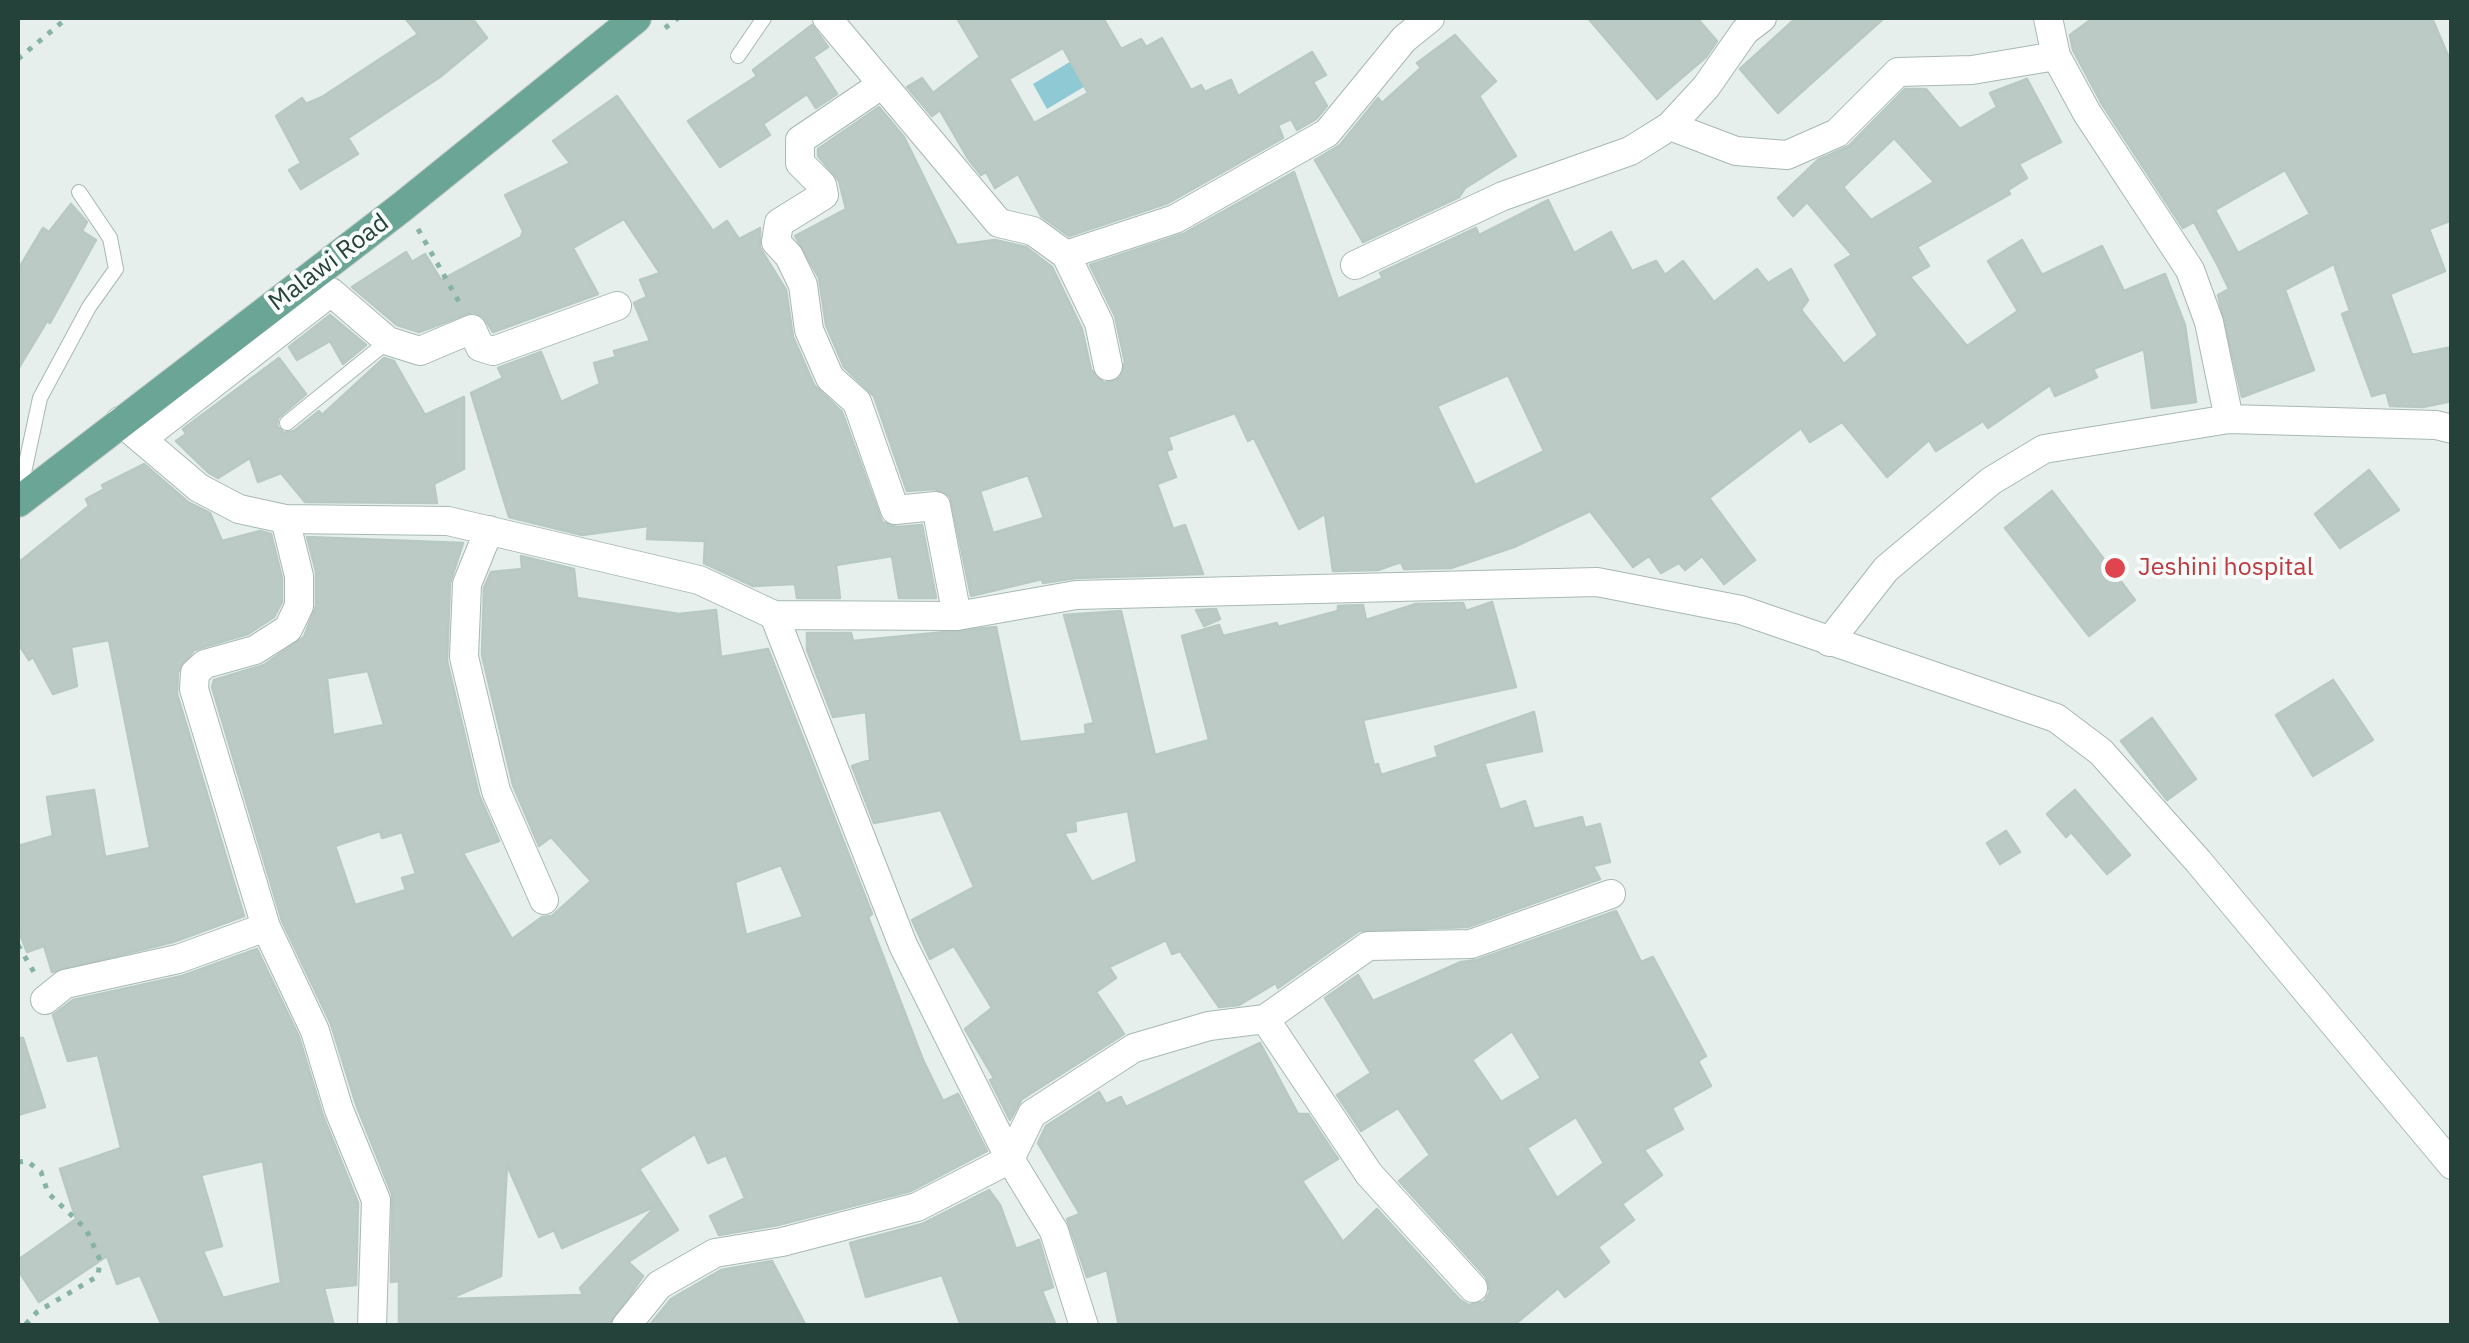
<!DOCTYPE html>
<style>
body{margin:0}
#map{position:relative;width:2469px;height:1343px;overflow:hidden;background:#e6efeb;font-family:"IBM Plex Sans",sans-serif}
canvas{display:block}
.frame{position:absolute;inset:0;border:20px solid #24423a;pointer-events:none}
</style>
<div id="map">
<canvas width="2469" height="1343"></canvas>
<div class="frame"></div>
</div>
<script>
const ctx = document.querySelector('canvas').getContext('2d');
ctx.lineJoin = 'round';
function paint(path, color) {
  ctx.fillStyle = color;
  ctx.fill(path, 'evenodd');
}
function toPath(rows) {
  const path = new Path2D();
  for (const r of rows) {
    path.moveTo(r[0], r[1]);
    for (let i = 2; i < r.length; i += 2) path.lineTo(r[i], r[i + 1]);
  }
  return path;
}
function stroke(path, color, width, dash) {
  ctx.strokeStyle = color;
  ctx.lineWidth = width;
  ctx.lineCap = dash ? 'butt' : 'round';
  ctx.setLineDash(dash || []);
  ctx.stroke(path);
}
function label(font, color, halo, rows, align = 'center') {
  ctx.font = font + ' "IBM Plex Sans",sans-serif';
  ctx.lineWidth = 8;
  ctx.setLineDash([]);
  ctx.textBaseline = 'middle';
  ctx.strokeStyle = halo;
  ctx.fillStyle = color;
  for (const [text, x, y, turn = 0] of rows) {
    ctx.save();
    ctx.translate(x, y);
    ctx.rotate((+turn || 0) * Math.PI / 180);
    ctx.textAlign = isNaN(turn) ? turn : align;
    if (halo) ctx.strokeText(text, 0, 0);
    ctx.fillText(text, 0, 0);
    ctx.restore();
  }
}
paint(toPath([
 [1088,51,1102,76,1047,109,1033,84]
]), '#8ec9d4');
const building = toPath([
 [405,18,472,18,487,38,440,77,348,138,358,154,301,189,289,170,301,163,276,116,302,98,306,104,322,97,418,34,405,18],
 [957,18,1103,18,1121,49,1141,39,1146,47,1162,38,1191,90,1201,85,1205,92,1231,80,1238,96,1312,52,1326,75,1313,82,1327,106,1316,119,1297,130,1291,119,1278,125,1283,138,1168,203,1069,236,1041,216,1018,174,995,188,986,172,981,175,969,160,940,110,932,116,907,87,922,78,933,93,980,57,957,18],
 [1063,48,1088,93,1034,123,1009,79,1063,48],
 [1588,18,1697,18,1717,41,1706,57,1657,99,1588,18],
 [1796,18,1884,18,1778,113,1740,69,1796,18],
 [2093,18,2432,18,2452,65,2452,220,2429,229,2445,271,2390,294,2412,355,2452,347,2452,401,2423,407,2390,406,2386,392,2372,396,2342,314,2350,311,2334,264,2285,290,2314,370,2242,397,2218,295,2229,289,2217,264,2194,222,2183,228,2102,104,2073,50,2070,35,2093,18],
 [2285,170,2310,214,2238,253,2215,210,2285,170],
 [812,25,828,47,813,57,837,94,816,108,807,94,763,124,770,135,720,167,688,121,757,76,753,70,812,25],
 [1455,35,1496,81,1479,96,1516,156,1465,188,1459,197,1363,242,1315,160,1340,145,1378,98,1382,103,1421,68,1417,63,1455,35],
 [2027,79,2061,142,2019,164,2027,178,2008,190,2010,194,1917,247,1929,266,1910,277,1967,346,2018,311,1988,261,2022,240,2042,275,2102,246,2124,291,2165,274,2185,325,2196,402,2152,408,2144,349,2093,369,2097,377,2055,396,2050,385,1988,428,1983,421,1936,451,1929,440,1887,477,1842,422,1810,442,1801,428,1709,498,1755,560,1724,584,1702,556,1685,570,1679,563,1661,573,1649,556,1633,567,1590,511,1514,547,1451,568,1404,569,1401,562,1378,570,1333,571,1325,514,1299,529,1254,438,1248,441,1235,413,1168,437,1172,449,1166,451,1176,477,1157,484,1173,529,1185,525,1203,574,1076,578,1043,583,1042,579,971,596,950,496,935,489,907,491,874,396,844,367,826,325,819,278,795,236,846,209,839,181,818,156,818,149,879,107,904,137,957,245,995,240,1026,247,1052,267,1082,329,1091,370,1104,383,1120,378,1125,362,1115,316,1090,265,1183,234,1294,172,1338,299,1383,278,1380,273,1476,228,1479,235,1548,200,1574,253,1611,232,1632,271,1656,261,1665,275,1683,261,1714,302,1757,269,1768,283,1791,269,1808,300,1801,310,1844,364,1878,335,1835,265,1852,255,1807,202,1793,216,1778,198,1818,160,1849,146,1905,89,1926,89,1960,129,1997,107,1990,93,2027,79],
 [1894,138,1934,182,1871,220,1843,187,1894,138],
 [1508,375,1544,451,1475,485,1437,406,1508,375],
 [1028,475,1044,518,993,533,980,491,1028,475],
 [617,96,713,231,727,221,739,239,760,228,760,248,786,290,793,337,814,385,842,412,882,522,896,527,922,525,936,598,899,598,892,556,836,565,840,598,797,598,795,584,753,586,704,563,705,541,647,539,648,526,582,535,509,517,471,393,503,378,498,368,541,352,561,402,600,384,594,363,616,357,614,351,650,341,634,303,647,297,640,280,660,273,624,219,573,248,598,294,493,332,483,316,473,312,419,332,397,325,352,287,406,252,412,262,425,254,441,280,521,237,523,231,505,195,570,163,553,141,617,96],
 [71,204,87,222,82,231,96,240,50,323,47,321,18,369,18,270,43,228,49,232,71,204],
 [330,315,366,345,343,364,330,341,297,360,289,347,330,315],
 [279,358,306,394,278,418,277,426,284,433,294,431,319,411,322,415,384,358,394,361,425,415,464,397,464,469,434,484,437,503,305,502,281,473,258,482,250,458,218,478,209,473,176,441,186,434,183,429,279,358],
 [144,464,188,502,210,513,222,541,260,531,271,534,282,578,282,602,274,617,248,634,194,650,178,672,177,694,244,916,173,942,52,972,44,946,27,952,18,929,18,846,53,836,47,797,94,790,105,857,150,848,109,640,71,647,77,686,53,694,33,657,29,660,18,643,18,563,89,506,86,499,104,489,102,485,144,464],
 [2369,470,2399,510,2340,548,2315,514,2369,470],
 [2052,491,2135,600,2089,636,2005,528,2052,491],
 [307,537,463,543,450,583,447,661,479,795,499,841,463,853,512,939,542,917,552,916,591,881,551,837,539,846,513,785,482,655,484,588,491,572,522,569,521,556,574,569,577,598,679,614,716,610,721,657,768,649,872,914,868,917,923,1060,943,1101,958,1094,987,1151,911,1191,778,1225,719,1235,710,1216,745,1198,726,1155,708,1163,695,1134,639,1169,678,1230,628,1262,643,1276,609,1326,399,1326,399,1281,391,1282,392,1194,356,1104,331,1024,282,921,212,687,214,680,264,665,304,637,316,606,316,572,307,537],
 [368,671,384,725,333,735,327,678,368,671],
 [380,831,382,838,402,832,416,874,402,878,406,890,355,905,335,846,380,831],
 [781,865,803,917,746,935,735,882,781,865],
 [507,1165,539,1237,554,1230,562,1248,656,1206,580,1288,583,1295,449,1299,501,1276,507,1165],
 [1492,602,1516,687,1363,720,1374,765,1378,764,1381,775,1438,757,1435,747,1534,712,1542,751,1484,763,1500,810,1525,801,1534,829,1582,817,1585,828,1600,824,1610,862,1593,866,1600,879,1468,927,1359,931,1278,988,1276,983,1239,1005,1219,1007,1180,951,1172,954,1166,940,1109,967,1116,978,1096,992,1124,1034,1022,1099,1010,1120,990,1080,994,1078,965,1029,992,1008,954,946,930,959,912,920,974,887,941,810,874,823,852,766,870,760,866,712,833,717,807,650,807,633,851,633,853,641,996,627,1020,742,1086,734,1085,725,1094,723,1064,615,1121,611,1155,755,1209,740,1182,636,1219,625,1223,636,1277,623,1278,627,1338,611,1338,606,1363,605,1366,620,1416,604,1463,603,1466,611,1492,602],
 [1128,811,1137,862,1092,882,1064,833,1076,831,1075,821,1128,811],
 [1216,609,1220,619,1204,626,1196,610,1216,609],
 [2333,680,2373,740,2313,776,2276,715,2333,680],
 [2152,718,2196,779,2167,800,2121,741,2152,718],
 [2075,790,2130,855,2107,874,2071,832,2066,837,2047,814,2075,790],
 [2006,831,2020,852,2000,864,1987,843,2006,831],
 [1616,911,1641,962,1653,957,1706,1056,1698,1061,1711,1086,1672,1108,1683,1129,1644,1150,1662,1175,1622,1204,1634,1220,1598,1247,1609,1262,1565,1297,1558,1288,1513,1326,1119,1326,1107,1270,1087,1277,1067,1219,1080,1214,1038,1143,1046,1126,1099,1092,1106,1104,1121,1097,1126,1107,1260,1043,1298,1114,1308,1114,1338,1159,1302,1181,1343,1242,1377,1209,1460,1300,1469,1305,1484,1302,1490,1292,1486,1277,1399,1181,1430,1155,1398,1108,1361,1131,1337,1095,1371,1073,1325,998,1358,975,1373,1001,1461,962,1477,960,1616,911],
 [1512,1031,1541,1078,1501,1102,1472,1060,1512,1031],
 [1576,1117,1604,1163,1557,1198,1527,1148,1576,1117],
 [257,949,299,1037,323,1116,358,1203,356,1285,324,1288,334,1326,162,1326,140,1275,117,1284,107,1256,39,1302,18,1270,18,1260,76,1219,60,1169,121,1148,98,1055,68,1061,53,1015,73,1000,182,976,257,949],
 [263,1161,281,1283,223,1298,203,1251,222,1246,201,1175,263,1161],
 [18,1038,23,1038,45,1107,18,1115,18,1038],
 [989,1190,1000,1205,1016,1249,1039,1240,1053,1287,1042,1291,1056,1326,961,1326,942,1275,866,1297,850,1243,922,1224,989,1190],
 [772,1261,806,1326,649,1326,671,1299,721,1270,772,1261]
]);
paint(building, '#bbcac4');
stroke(building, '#b8c9c2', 2.5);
const service = toPath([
 [738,56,764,18],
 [287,423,388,341],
 [19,496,40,398,89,307,116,269,110,238,79,192]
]);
const minor = toPath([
 [827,18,999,223,1033,231,1066,255,1175,219,1327,133,1404,39,1430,18],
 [2048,18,2056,56,2087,113,2190,270,2209,322,2229,419],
 [881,85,800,140,800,163,822,185,824,195,779,223,776,242,789,256,803,285,809,330,830,378,857,402,895,510,936,506,957,616],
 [1670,126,1736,151,1787,155,1837,133,1898,72,1972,70,2056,56],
 [1066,255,1099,323,1108,366],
 [1355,265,1503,196,1630,151,1651,138,1670,126,1706,87,1745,31,1762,18],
 [120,421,199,488,239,509,285,519,448,521,699,580,774,615,903,945,1010,1159,1054,1231,1084,1326],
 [142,439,331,292,388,341,420,351,472,329,480,347,493,351,617,306],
 [285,519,299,576,299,606,288,629,255,650,205,664,195,673,194,689,266,927,315,1031,339,1110,376,1200,372,1326],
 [489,530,467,584,464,657,496,791,544,900],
 [774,615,957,616,1076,595,1597,582,1741,610,2056,718,2101,752,2198,861,2452,1165],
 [1829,642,1886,569,1991,481,2044,449,2229,419,2436,425,2452,429],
 [45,1000,65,984,178,959,266,927],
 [1265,1019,1369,1174,1473,1288],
 [626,1326,659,1285,715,1253,782,1242,917,1207,1010,1159,1032,1114,1134,1048,1209,1026,1265,1019,1368,946,1471,944,1611,894]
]);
const primary = toPath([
 [18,502,402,207,636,18]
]);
stroke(service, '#a8b8b2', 16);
stroke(minor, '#a8b8b2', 30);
stroke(primary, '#c2cac8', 32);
stroke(toPath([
 [665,28,678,18],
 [18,59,67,18],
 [418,229,459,302],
 [18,945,35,974],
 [18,1162,27,1161,41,1172,48,1193,86,1229,100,1260,98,1276,37,1312,24,1326]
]), '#86b3a5', 5, [5, 8]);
stroke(service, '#fff', 14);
stroke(minor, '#fff', 28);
stroke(primary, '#6aa596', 30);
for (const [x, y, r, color] of [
 [2115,568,12,"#e0444e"]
]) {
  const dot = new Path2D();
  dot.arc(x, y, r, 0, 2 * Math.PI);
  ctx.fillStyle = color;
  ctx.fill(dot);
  stroke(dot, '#f7fbf9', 4);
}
label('25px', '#24423a', '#f7fbf9', [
 ["Malawi Road",329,263,-37]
]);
label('25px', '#be3a42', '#f7fbf9', [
 ["Jeshini hospital",2138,568]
], 'left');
</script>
